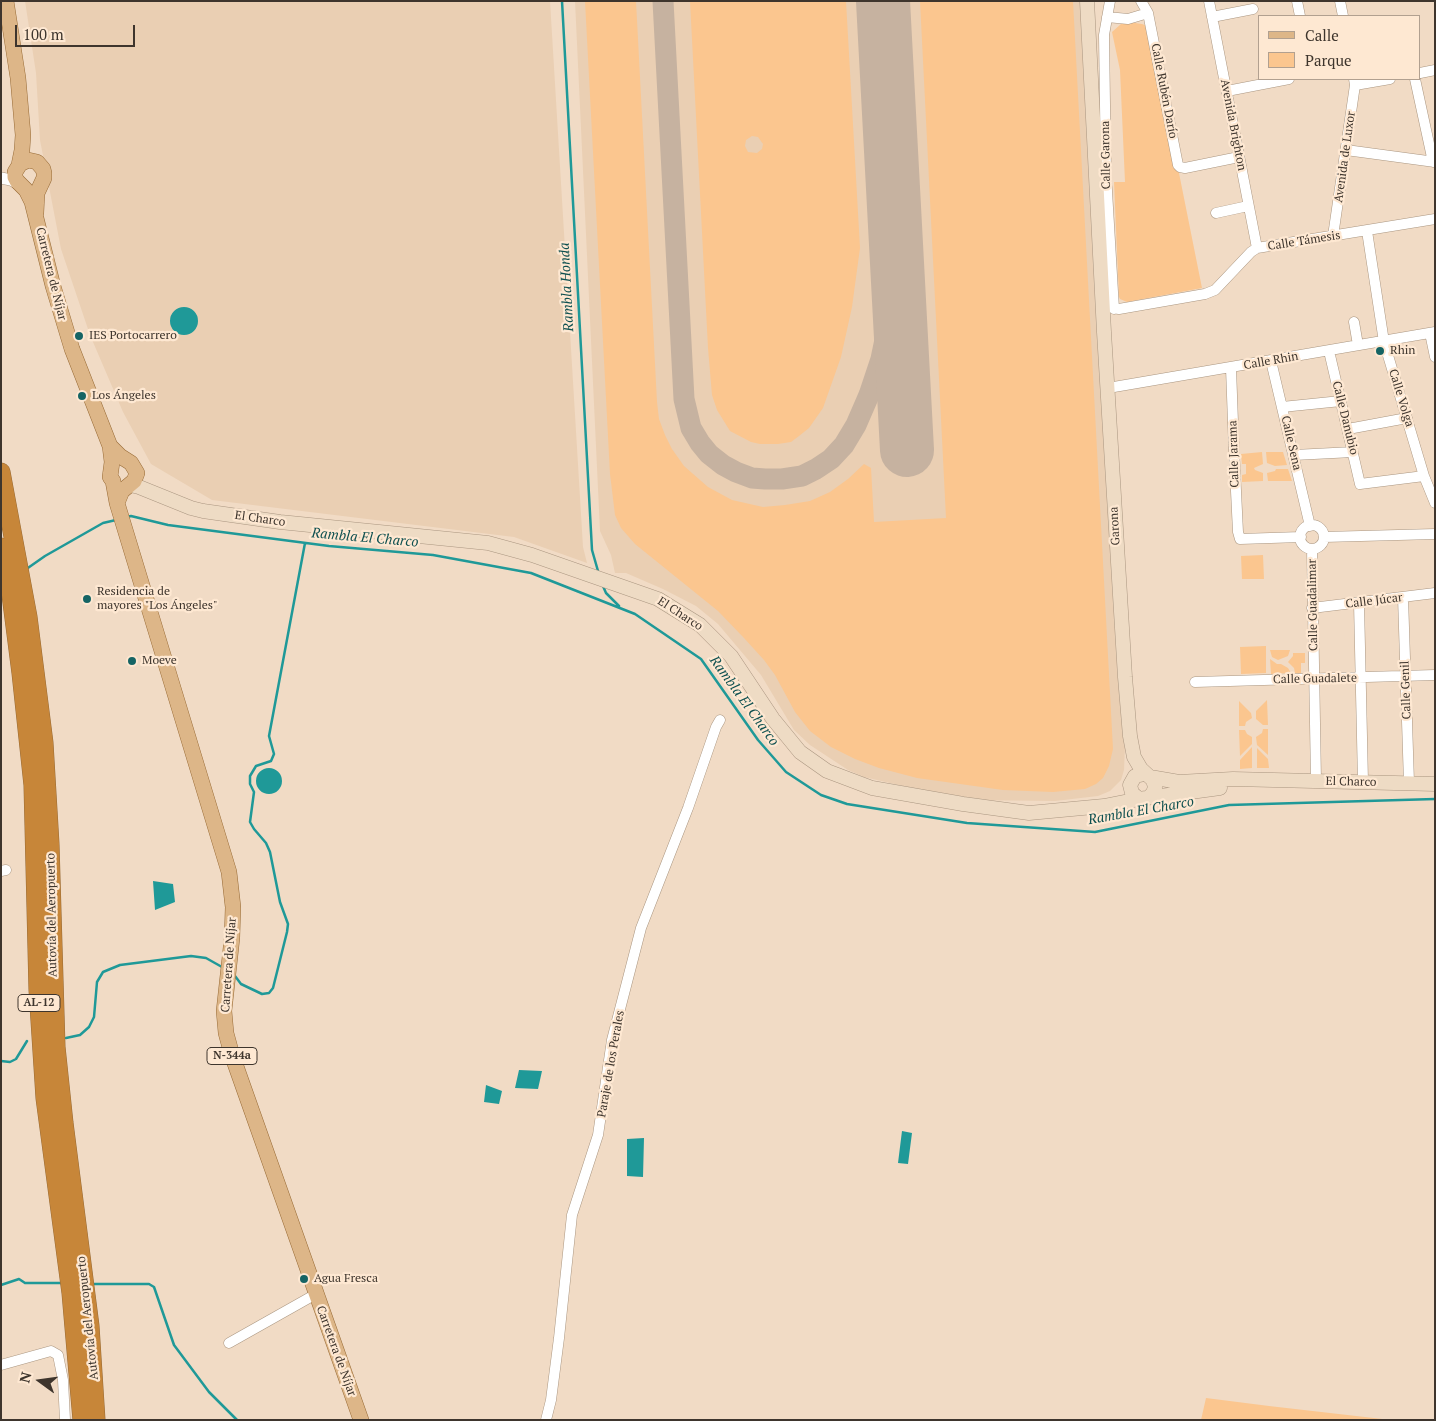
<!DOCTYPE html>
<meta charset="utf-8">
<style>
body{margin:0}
#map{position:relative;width:1436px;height:1421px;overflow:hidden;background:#f1dbc5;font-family:"PT Serif",serif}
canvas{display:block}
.frame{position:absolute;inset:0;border:2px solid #3e352d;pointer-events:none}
.legend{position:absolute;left:1258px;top:15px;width:162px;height:65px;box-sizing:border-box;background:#fee8d2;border:1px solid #b1a090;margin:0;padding:6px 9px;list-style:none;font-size:15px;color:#3e352d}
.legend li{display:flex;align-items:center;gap:10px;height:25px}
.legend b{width:25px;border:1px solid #b1a090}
.north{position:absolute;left:15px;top:1356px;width:50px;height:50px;-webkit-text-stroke:4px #fee8d2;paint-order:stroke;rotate:284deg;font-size:14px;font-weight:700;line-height:20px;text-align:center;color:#3e352d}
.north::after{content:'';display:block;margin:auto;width:18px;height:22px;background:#3e352d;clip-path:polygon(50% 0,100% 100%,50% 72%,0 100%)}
.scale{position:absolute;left:15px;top:25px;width:120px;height:22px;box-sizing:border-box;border:2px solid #3e352d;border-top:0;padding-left:6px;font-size:15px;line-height:18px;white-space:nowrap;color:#3e352d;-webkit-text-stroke:4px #fee8d2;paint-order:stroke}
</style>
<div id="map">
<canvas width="1436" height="1421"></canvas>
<div class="frame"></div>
<ul class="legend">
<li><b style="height:6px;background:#ddb688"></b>Calle</li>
<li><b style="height:14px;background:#fbc68f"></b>Parque</li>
</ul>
<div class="north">N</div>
<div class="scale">100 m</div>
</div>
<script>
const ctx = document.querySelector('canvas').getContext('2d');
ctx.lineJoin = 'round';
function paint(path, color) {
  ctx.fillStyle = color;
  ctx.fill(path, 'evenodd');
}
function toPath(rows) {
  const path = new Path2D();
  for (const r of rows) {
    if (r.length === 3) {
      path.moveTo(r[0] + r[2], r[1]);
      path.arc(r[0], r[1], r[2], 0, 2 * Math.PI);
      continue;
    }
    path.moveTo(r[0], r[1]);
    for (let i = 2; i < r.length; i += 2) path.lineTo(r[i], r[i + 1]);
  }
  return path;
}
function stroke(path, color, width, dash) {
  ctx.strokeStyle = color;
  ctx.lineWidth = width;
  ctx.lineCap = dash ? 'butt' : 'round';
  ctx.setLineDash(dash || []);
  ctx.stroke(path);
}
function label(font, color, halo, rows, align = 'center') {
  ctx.font = font + ' "PT Serif",serif';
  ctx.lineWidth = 4.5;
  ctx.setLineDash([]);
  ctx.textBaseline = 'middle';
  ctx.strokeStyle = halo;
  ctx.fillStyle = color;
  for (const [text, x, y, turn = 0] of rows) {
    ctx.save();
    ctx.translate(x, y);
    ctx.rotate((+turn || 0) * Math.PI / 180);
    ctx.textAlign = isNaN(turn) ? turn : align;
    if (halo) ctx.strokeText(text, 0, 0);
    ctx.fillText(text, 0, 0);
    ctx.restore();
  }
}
paint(toPath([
 [25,1,550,1,583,547,587,563,514,537,212,500,151,464,123,412,90,335,61,249,40,140,36,73],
 [575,1,1086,1,1125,746,1124,770,1121,780,1110,791,1098,796,1055,801,964,800,864,777,848,770,810,745,794,730,761,675,718,624,696,606,663,589,626,573,615,573,611,555,600,531]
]), '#eacfb3');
paint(toPath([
 [585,1,636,1,657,402,659,419,665,435,672,449,684,466,708,487,732,500,763,507,785,505,810,501,830,492,848,479,864,464,871,468,874,522,946,518,920,1,1073,1,1113,749,1109,766,1103,778,1096,784,1085,789,1053,792,1003,790,917,778,879,768,855,759,831,747,810,731,795,712,775,675,764,660,744,638,718,611,635,544,621,528,615,515,610,474],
 [690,1,846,1,860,248,852,307,841,357,823,408,809,428,799,436,791,442,778,444,760,444,751,442,730,431,717,410,712,395,708,348],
 [752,136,758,137,763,144,762,149,757,153,748,152,745,146,746,140],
 [1128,22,1142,24,1147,26,1152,38,1202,288,1127,302,1120,299,1119,297,1114,182,1125,182,1120,70,1112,32,1121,24],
 [1262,452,1263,464,1254,468,1255,470,1263,473,1263,481,1242,482,1242,475,1246,474,1246,464,1242,464,1241,454],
 [1266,452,1283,452,1287,465,1275,466,1267,463],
 [1276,469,1288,469,1292,481,1268,481,1267,473,1275,471],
 [1263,555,1264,579,1242,579,1241,556],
 [1266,646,1266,673,1241,674,1240,647],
 [1270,650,1290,650,1288,656,1278,660,1272,657],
 [1293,653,1305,653,1305,663,1301,663,1301,673,1295,673,1294,668,1288,662,1293,656],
 [1270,659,1277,664,1281,664,1288,668,1291,673,1271,674],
 [1267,700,1268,725,1263,725,1256,719,1256,711],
 [1239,701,1251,713,1252,718,1246,722,1245,726,1239,726],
 [1263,729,1268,729,1268,755,1257,745,1256,737,1262,733],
 [1239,730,1245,730,1247,734,1252,737,1252,744,1240,756],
 [1252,747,1252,768,1240,769,1240,760],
 [1257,748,1268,759,1269,768,1257,768],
 [1206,1398,1269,1406,1391,1420,1201,1420]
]), '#fbc68f');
paint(toPath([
 [184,321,14],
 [269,781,13],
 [153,881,173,884,175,902,155,910],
 [519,1070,542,1071,538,1089,515,1088],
 [486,1085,502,1091,499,1104,484,1102],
 [902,1131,912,1133,908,1164,898,1163],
 [644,1138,643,1177,627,1176,627,1139]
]), '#1f9998');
stroke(toPath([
 [562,1,592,550,598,571],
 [126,517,131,516,168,525,329,546,433,555,531,573,635,614,701,659,758,740,786,772,821,795,847,804,967,823,1095,832,1229,805,1435,799],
 [25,570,45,556,103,523,116,520],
 [603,586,606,593,619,606],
 [235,976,241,984,262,994,269,993,273,988,287,932,288,924,280,902,270,852,266,843,254,829,250,822,254,792,250,784,250,776,256,766,271,761,274,754,269,736,305,543],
 [66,1038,80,1035,89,1027,94,1017,97,982,103,972,120,965,191,956,206,958,222,967],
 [1,1061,10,1062,16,1059,27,1041],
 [94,1284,149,1284,154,1287,174,1345,209,1392,237,1420],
 [1,1285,19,1279,25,1283,62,1283]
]), '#1f9998', 2.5);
stroke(toPath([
 [663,1,684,399,691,428,700,443,709,454,723,465,736,472,752,478,765,479,782,479,802,476,816,469,831,459,844,445,856,425,869,395,881,359,890,316,897,264]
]), '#c6b2a0', 21);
stroke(toPath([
 [883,1,907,450]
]), '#c6b2a0', 54);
const minor = toPath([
 [1110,1,1104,35,1106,174,1114,309],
 [1141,1,1148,13,1178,165,1180,167,1185,168,1239,157],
 [1209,1,1257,248],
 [1297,1,1300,16],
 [1340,1,1343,16],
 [1107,17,1128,19,1148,13],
 [1212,17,1253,9],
 [1420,73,1435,70],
 [1415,79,1433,162],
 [1355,85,1390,79],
 [1227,91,1289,79],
 [1346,150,1435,162],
 [1216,213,1248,206],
 [1367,231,1384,342,1424,476,1435,503],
 [1333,236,1355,85,1354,79],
 [1103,306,1119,309,1205,294,1215,290,1251,252,1257,248,1435,219],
 [1354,322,1358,345],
 [1430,333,1435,357],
 [1329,351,1360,484,1424,476],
 [1271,361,1310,526],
 [1231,368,1234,450,1238,532,1240,539,1301,537],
 [1108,388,1435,332],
 [1282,407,1341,401],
 [1348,429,1407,418],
 [1294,455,1353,452],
 [1312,537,12],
 [1324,537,1435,534],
 [1312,549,1316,781],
 [1403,597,1409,783],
 [1359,603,1363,782],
 [1312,608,1435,593],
 [1195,682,1435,675],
 [1,871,6,870],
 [229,1343,316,1294],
 [1,1365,51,1351,58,1355,63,1380,65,1420],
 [546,1420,551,1400,559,1338,572,1215,598,1135,612,1040,641,928,688,808,716,727,720,720]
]);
const tertiary = toPath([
 [1,178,11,180,20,185]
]);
const secondary = toPath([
 [1087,1,1104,332,1125,677,1130,736,1134,757,1141,769,1153,780,1155,787,1153,793,1148,798],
 [130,485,139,487,191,508,203,511,280,522,488,543,532,555,658,599,700,625,731,656,773,719,800,752,827,771,872,788,963,804,1029,813,1104,806,1139,799],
 [1145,774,1135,776,1130,785,1132,793,1139,799,1220,788],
 [1150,777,1179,782,1233,779,1435,784]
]);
const primary = toPath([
 [6,1,18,78,23,135,22,150,19,165],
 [36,213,37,193,44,178,44,173,43,169,37,162,28,160,20,164,15,172,15,177,17,181,26,190,32,202,53,286,72,349,110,446,112,462,110,477,113,481,117,503,229,872,233,907,232,938,224,1011,226,1033,232,1055,361,1420],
 [110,446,120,456,131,463,137,473,134,481,122,491,117,503]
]);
const motorway = toPath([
 [1,472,28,617,44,743,50,844,56,1047,64,1123,90,1326,96,1420],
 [1,547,11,595,21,673,33,785,38,990,45,1098,71,1293,82,1420]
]);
stroke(minor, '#aa9681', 11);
stroke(tertiary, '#aa9681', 12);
stroke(secondary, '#aa9681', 15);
stroke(primary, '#976a35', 16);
stroke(motorway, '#976a35', 19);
stroke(minor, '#fff', 10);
stroke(tertiary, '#fff', 11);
stroke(secondary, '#eedbc4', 14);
stroke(primary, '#ddb688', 15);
stroke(motorway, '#c78639', 18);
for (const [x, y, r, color] of [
 [79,336,5,"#156464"],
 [1380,351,5,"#156464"],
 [82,396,5,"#156464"],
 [87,599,5,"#156464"],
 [132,661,5,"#156464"],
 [304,1279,5,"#156464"]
]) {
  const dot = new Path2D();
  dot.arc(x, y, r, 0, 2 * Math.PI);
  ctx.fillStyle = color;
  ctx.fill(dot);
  stroke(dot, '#fee8d2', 2);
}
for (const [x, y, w] of [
 [39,1003,42],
 [232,1056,50]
]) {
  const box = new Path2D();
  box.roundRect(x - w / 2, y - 8.5, w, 17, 4);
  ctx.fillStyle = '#fee8d2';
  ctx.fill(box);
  stroke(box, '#3e352d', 1);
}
label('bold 11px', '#3e352d', null, [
 ["AL-12",39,1003],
 ["N-344a",232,1056]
]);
label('12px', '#3e352d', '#fee8d2', [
 ["Calle Rubén Darío",1164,91,79],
 ["Avenida Brighton",1233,125,79],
 ["Calle Garona",1106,155,-91],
 ["Avenida de Luxor",1345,157,-82],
 ["Calle Támesis",1304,241,-9],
 ["Carretera de Níjar",51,274,76],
 ["Calle Rhin",1271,361,-10],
 ["Calle Volga",1401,398,73],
 ["Calle Danubio",1345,418,76],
 ["Calle Sena",1291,443,77],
 ["Calle Jarama",1234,454,-92],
 ["El Charco",260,519,8],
 ["Garona",1115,526,-93],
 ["Calle Júcar",1374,601,-7],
 ["Calle Guadalimar",1313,605,-91],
 ["El Charco",680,614,33],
 ["Calle Guadalete",1315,679,-1],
 ["Calle Genil",1406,690,-92],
 ["El Charco",1351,782,1],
 ["Autovía del Aeropuerto",52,915,-91],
 ["Carretera de Níjar",229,965,-86],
 ["Paraje de los Perales",611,1064,-80],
 ["Autovía del Aeropuerto",88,1318,-96],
 ["Carretera de Níjar",336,1351,70]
]);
label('12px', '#3e352d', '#fee8d2', [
 ["IES Portocarrero",89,336],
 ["Rhin",1390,351],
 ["Los Ángeles",92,396],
 ["Residencia de",97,592],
 ["mayores \"Los Ángeles\"",97,606],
 ["Moeve",142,661],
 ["Agua Fresca",314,1279]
], 'left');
label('italic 14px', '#0f5050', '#fee8d2', [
 ["Rambla Honda",567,287,-93],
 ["Rambla El Charco",365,538,5],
 ["Rambla El Charco",744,701,54],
 ["Rambla El Charco",1141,811,-10]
]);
</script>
